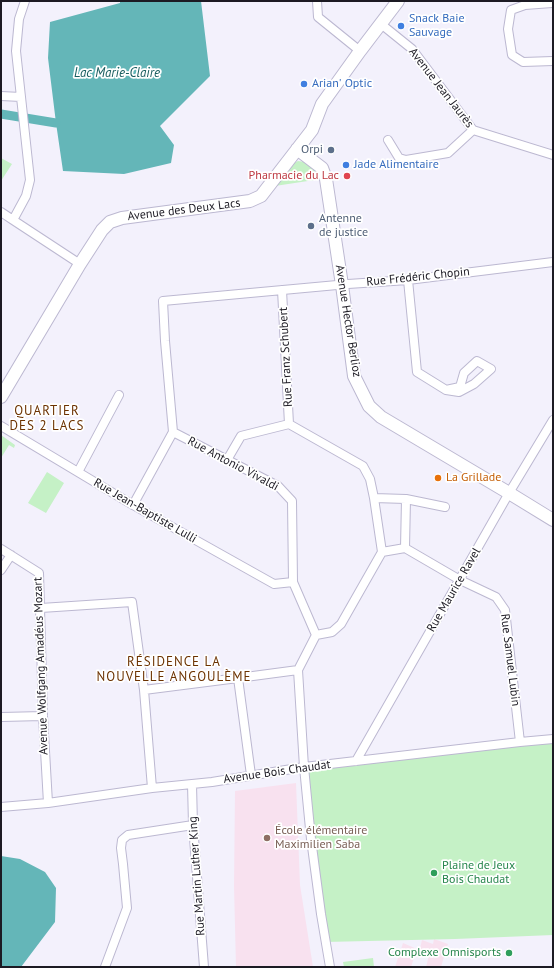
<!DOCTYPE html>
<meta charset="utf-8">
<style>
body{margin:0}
#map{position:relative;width:554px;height:968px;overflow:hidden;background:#f3f1fc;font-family:"PT Sans",sans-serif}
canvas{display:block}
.frame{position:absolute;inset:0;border:2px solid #1c1a23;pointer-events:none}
</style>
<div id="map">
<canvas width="554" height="968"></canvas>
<div class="frame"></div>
</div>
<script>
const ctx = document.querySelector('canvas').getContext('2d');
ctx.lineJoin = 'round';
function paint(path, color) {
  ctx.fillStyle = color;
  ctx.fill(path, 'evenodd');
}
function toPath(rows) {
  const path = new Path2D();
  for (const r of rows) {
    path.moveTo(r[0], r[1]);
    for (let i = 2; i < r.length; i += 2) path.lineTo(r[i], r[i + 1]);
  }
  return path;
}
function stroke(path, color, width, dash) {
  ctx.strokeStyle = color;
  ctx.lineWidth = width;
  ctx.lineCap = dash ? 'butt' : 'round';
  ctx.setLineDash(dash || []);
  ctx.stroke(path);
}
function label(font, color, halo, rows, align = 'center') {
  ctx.font = font + ' "PT Sans",sans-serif';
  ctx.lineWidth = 3.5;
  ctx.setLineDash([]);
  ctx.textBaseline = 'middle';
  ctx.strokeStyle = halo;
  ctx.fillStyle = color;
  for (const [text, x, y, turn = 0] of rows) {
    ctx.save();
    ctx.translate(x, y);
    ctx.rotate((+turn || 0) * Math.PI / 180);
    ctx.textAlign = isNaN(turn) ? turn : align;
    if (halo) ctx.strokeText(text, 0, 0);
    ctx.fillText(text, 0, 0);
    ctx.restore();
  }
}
paint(toPath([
 [296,783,300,885,313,967,236,967,234,886,235,791],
 [434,939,448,944,441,967,426,967,429,955,419,952,422,940,433,944],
 [403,943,417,949,411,967,395,967]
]), '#f8e1ef');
paint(toPath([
 [1,158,12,164,1,181],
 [298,161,305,162,314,169,321,179,275,186,292,164],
 [1,435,15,445,14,448,9,445,1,458],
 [47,472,64,483,46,513,28,503],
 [553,739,553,935,455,939,325,942,304,767],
 [373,958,374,967,344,967,343,962]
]), '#c5f1c6');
paint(toPath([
 [120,1,201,1,210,76,160,126,174,145,171,163,124,174,63,171,56,123,48,58,50,22,120,3],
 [1,856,20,859,45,872,56,888,55,922,21,967,1,967]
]), '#64b6b8');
stroke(toPath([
 [1,114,56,123]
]), '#64b6b8', 9);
const street = toPath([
 [25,1,19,19,16,51,30,180,26,196,13,220,80,264],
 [317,1,318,17,360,51],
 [552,3,525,5,511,10,508,29,512,55,523,62,553,61],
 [381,24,412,49,473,130,553,155],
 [1,96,21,97],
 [388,140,399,158,406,160,448,153,473,130],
 [1,212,13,220],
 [408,280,417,372,446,390,459,392,474,384,491,369,477,361,464,373,460,387,446,390],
 [282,290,289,424],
 [1,426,133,505,274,584,293,582],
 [227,460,241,436,289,424,363,466,370,479,374,498,382,552,341,624,332,632,316,635],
 [78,472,119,395],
 [374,498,406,499,405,548],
 [406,499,445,507],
 [133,505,173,432],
 [1,549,39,573,43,716,48,803],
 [382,552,405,548,460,580,496,597,505,610,520,742],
 [1,570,11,555],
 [41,608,132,602,144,690,152,788],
 [238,678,251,775],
 [144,690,238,678,298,670],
 [1,717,43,716],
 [356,761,509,493,553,420],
 [192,784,193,825,204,967],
 [1,807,48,803,152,788,212,782,304,767,520,742,553,739],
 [105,967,127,908,123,864,121,848,122,840,128,835,193,825],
 [330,967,321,914,311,839,304,767,298,670,316,635,293,582,292,501,278,486,173,432,165,341,163,301,348,284,408,280,553,262]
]);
const secondary = toPath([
 [297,149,322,168,326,179,342,285,354,376,369,406,381,417,509,493,553,520],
 [1,397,80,264,102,230,110,222,122,218,250,201,261,196,312,130,322,104,360,51,398,1]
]);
stroke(street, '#bcb8d1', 10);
stroke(secondary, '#bcb8d1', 14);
stroke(street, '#fff', 8);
stroke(secondary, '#fff', 12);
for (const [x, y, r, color] of [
 [401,26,4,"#3f7fe0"],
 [304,84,4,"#3f7fe0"],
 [331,150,4,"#5c6f8a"],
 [346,165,4,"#3f7fe0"],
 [347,176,4,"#e0444e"],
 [311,226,4,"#5c6f8a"],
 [438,478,4,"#e8710a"],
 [267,838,4,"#8d6e63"],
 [434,873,4,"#2e9e5b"],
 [509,953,4,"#2e9e5b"]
]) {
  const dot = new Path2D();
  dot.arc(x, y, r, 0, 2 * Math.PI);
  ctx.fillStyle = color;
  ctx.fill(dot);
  stroke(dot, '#fff', 1.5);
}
label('12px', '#366cbe', '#fff', [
 ["Snack Baie",409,19],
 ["Sauvage",409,33],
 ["Arian' Optic",312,84],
 ["Jade Alimentaire",354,165]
], 'left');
label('12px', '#1c1a23', '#fff', [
 ["Avenue Jean Jaurès",441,88,52],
 ["Avenue des Deux Lacs",184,210,-7],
 ["Rue Frédéric Chopin",418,277,-6],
 ["Avenue Hector Berlioz",348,321,81],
 ["Rue Franz Schubert",286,357,-93],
 ["Rue Antonio Vivaldi",233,464,28],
 ["Rue Jean-Baptiste Lulli",145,511,30],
 ["Rue Maurice Ravel",454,590,-60],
 ["Rue Samuel Lubin",510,660,83],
 ["Avenue Wolfgang Amadéus Mozart",41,666,-92],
 ["Avenue Bois Chaudat",277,772,-8],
 ["Rue Martin Luther King",197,876,-94]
]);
label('12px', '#4e5e75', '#fff', [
 ["Orpi",323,150],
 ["Antenne",319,219,"left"],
 ["de justice",319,233,"left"]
], 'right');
label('12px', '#be3a42', '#fff', [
 ["Pharmacie du Lac",339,176]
], 'right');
label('12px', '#c56008', '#fff', [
 ["La Grillade",446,478]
], 'left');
label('12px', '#785e54', '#fff', [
 ["École élémentaire",275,831],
 ["Maximilien Saba",275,845]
], 'left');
label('12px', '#27864d', '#fff', [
 ["Plaine de Jeux",442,866],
 ["Bois Chaudat",442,880],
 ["Complexe Omnisports",501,953,"right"]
], 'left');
label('italic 13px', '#185d5f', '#fff', [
 ["Lac Marie-Claire",117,73]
]);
ctx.letterSpacing = '1px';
label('13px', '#6c3200', '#fff', [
 ["QUARTIER",47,411],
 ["DES 2 LACS",47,426],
 ["RÉSIDENCE LA",174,662],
 ["NOUVELLE ANGOULÈME",174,677]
]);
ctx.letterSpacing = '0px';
</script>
